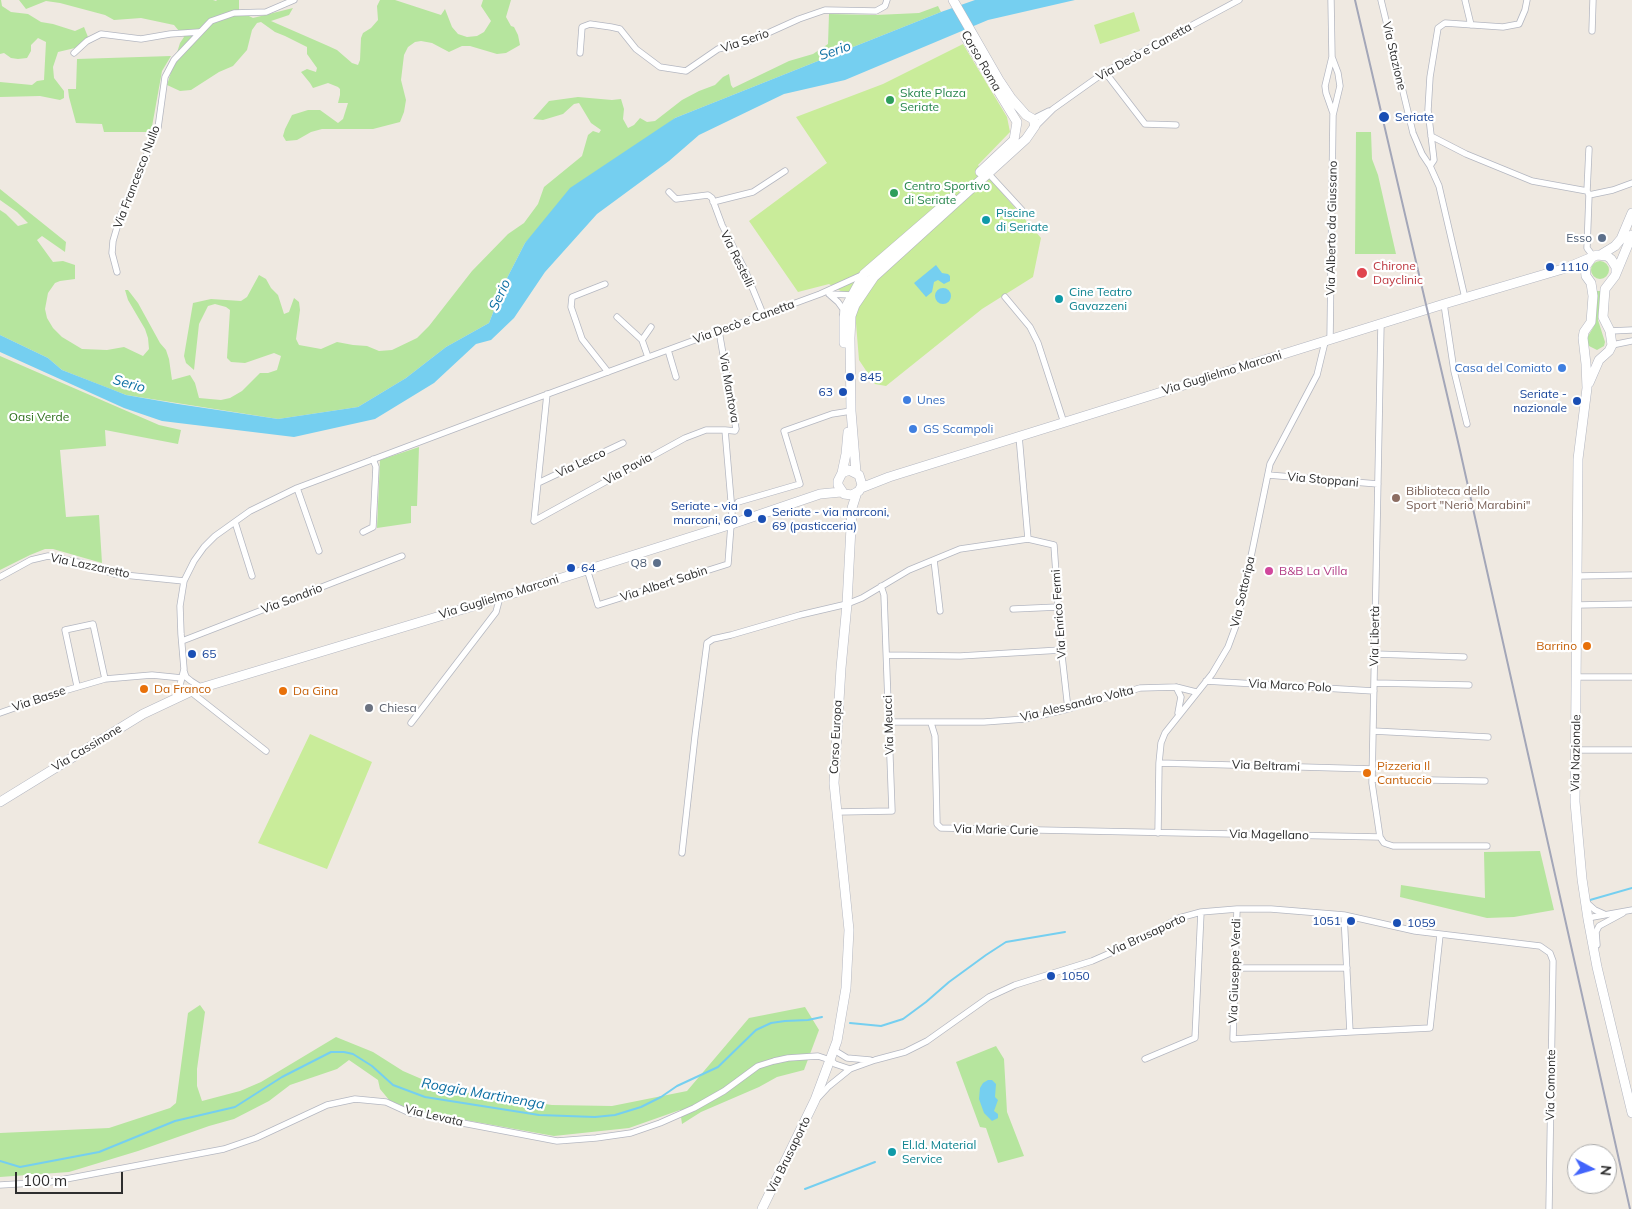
<!DOCTYPE html>
<meta charset="utf-8">
<style>
body{margin:0}
#map{position:relative;width:1632px;height:1209px;overflow:hidden;background:#efe9e1;font-family:Mulish,sans-serif}
canvas{display:block}
.north{position:absolute;left:1567px;top:1144px;width:50px;height:50px;box-sizing:border-box;background:#fff;border:1px solid #ababab;border-radius:50%;rotate:96deg;font-size:14px;font-weight:700;line-height:20px;text-align:center;color:#2e2e2e}
.north::after{content:'';display:block;margin:auto;width:18px;height:22px;background:#4264fb;clip-path:polygon(50% 0,100% 100%,50% 72%,0 100%)}
.scale{position:absolute;left:15px;top:1172px;width:108px;height:22px;box-sizing:border-box;border:2px solid #2e2e2e;border-top:0;padding-left:6px;font-size:15px;line-height:18px;white-space:nowrap;color:#2e2e2e;-webkit-text-stroke:4px #fff;paint-order:stroke}
</style>
<div id="map">
<canvas width="1632" height="1209"></canvas>
<div class="north">N</div>
<div class="scale">100 m</div>
</div>
<script>
const ctx = document.querySelector('canvas').getContext('2d');
ctx.lineJoin = 'round';
function paint(path, color) {
  ctx.fillStyle = color;
  ctx.fill(path, 'evenodd');
}
function toPath(rows) {
  const path = new Path2D();
  for (const r of rows) {
    if (r.length === 3) {
      path.moveTo(r[0] + r[2], r[1]);
      path.arc(r[0], r[1], r[2], 0, 2 * Math.PI);
      continue;
    }
    path.moveTo(r[0], r[1]);
    for (let i = 2; i < r.length; i += 2) path.lineTo(r[i], r[i + 1]);
  }
  return path;
}
function stroke(path, color, width, dash) {
  ctx.strokeStyle = color;
  ctx.lineWidth = width;
  ctx.lineCap = dash ? 'butt' : 'round';
  ctx.setLineDash(dash || []);
  ctx.stroke(path);
}
function label(font, color, halo, rows, align = 'center') {
  ctx.font = font + ' Mulish,sans-serif';
  ctx.lineWidth = 4.5;
  ctx.setLineDash([]);
  ctx.textBaseline = 'middle';
  ctx.strokeStyle = halo;
  ctx.fillStyle = color;
  for (const [text, x, y, turn = 0] of rows) {
    ctx.save();
    ctx.translate(x, y);
    ctx.rotate((+turn || 0) * Math.PI / 180);
    ctx.textAlign = isNaN(turn) ? turn : align;
    if (halo) ctx.strokeText(text, 0, 0);
    ctx.fillText(text, 0, 0);
    ctx.restore();
  }
}
paint(toPath([
 [0,0,1,0,2,6,11,12,28,14,41,22,53,24,75,31,84,27,88,37,75,48,58,52,53,67,54,78,64,91,64,98,60,100,40,96,0,97,0,82,32,85,37,81,44,80,46,42,38,38,31,45,31,51,27,58,18,59,11,58,4,53,0,54],
 [19,0,213,0,216,1,217,0,239,0,239,11,253,18,293,8,289,15,271,21,326,45,337,50,352,63,358,65,360,60,361,38,363,33,371,28,378,20,377,6,380,0,395,0,441,15,445,9,452,27,458,34,467,37,477,36,484,32,491,21,481,6,483,0,511,0,506,17,511,26,514,27,518,35,520,45,506,53,497,54,470,46,462,46,449,52,432,43,421,41,415,42,408,47,404,55,401,80,406,100,404,112,400,122,373,129,322,129,311,132,297,140,286,141,283,136,285,129,292,115,308,110,320,110,338,123,343,119,348,103,338,103,340,95,340,89,338,87,328,83,313,88,310,83,301,72,307,69,316,72,317,68,307,54,307,47,285,36,275,32,261,22,257,23,252,30,247,50,233,66,219,72,191,90,180,91,167,85,180,43,184,37,174,25,141,18,114,20,105,15,60,3,46,1,26,9],
 [938,6,941,12,675,118,525,243,505,282,489,323,446,347,406,378,358,407,278,419,126,395,62,370,48,358,0,335,0,210,6,214,18,226,28,223,17,212,0,200,0,189,66,242,65,252,42,236,37,240,53,262,63,261,75,265,75,279,60,281,55,283,48,293,45,309,47,318,53,328,62,337,82,349,107,350,124,347,143,356,149,349,148,338,145,329,128,300,125,290,128,290,138,303,160,343,166,350,169,359,172,380,190,375,195,383,199,398,221,400,230,398,242,391,260,373,268,373,277,370,281,356,274,353,245,363,231,362,227,358,230,310,226,307,215,304,208,306,199,324,194,370,186,363,184,356,193,303,211,299,241,301,247,297,259,275,266,279,271,288,278,295,284,314,289,312,294,298,299,302,300,310,296,339,299,345,321,349,337,342,353,345,367,346,379,351,392,350,417,338,429,326,472,271,508,234,524,223,538,204,544,187,582,156,588,135,593,131,599,133,601,130,591,123,579,103,574,104,563,114,543,120,533,119,549,101,578,97,612,100,621,99,624,109,623,119,628,128,634,125,640,118,647,122,655,121,682,100,699,91,715,85,723,77,729,74,731,85,733,88,789,61,813,54,828,44,829,14,876,15,919,13],
 [171,56,162,71,151,132,104,132,102,124,76,123,69,97,68,89,76,89,77,59],
 [1356,132,1371,132,1372,159,1378,175,1396,254,1355,254],
 [1600,270,9],
 [1597,291,1601,291,1598,320,1605,342,1604,346,1597,350,1589,346,1587,342,1587,338,1594,326],
 [0,356,159,425,181,430,178,444,105,430,106,446,60,450,66,517,99,515,102,563,53,549,45,549,30,555,0,570],
 [419,447,417,506,411,506,411,523,377,528,380,460],
 [1540,851,1554,910,1514,917,1487,918,1400,897,1401,885,1485,898,1484,852],
 [200,1005,205,1012,197,1069,197,1086,202,1101,240,1091,261,1082,336,1037,373,1052,403,1071,447,1090,552,1105,612,1106,687,1091,749,1018,805,1007,819,1030,804,1070,777,1077,759,1087,701,1112,682,1124,680,1110,629,1128,554,1136,415,1111,390,1101,380,1089,378,1080,349,1060,337,1069,290,1085,269,1101,234,1119,209,1126,138,1151,69,1172,0,1177,0,1133,109,1128,170,1108,176,1103,188,1013],
 [996,1046,1004,1059,1007,1112,1024,1156,998,1163,986,1128,980,1127,956,1062]
]), '#b6e59e');
paint(toPath([
 [1134,12,1140,31,1100,44,1094,25],
 [963,44,1007,117,1010,132,978,165,1041,238,1033,277,982,309,886,386,875,384,859,360,854,299,829,284,798,292,749,221,827,163,796,117,883,84],
 [310,734,372,762,327,869,258,843]
]), '#c9ec9a');
paint(toPath([
 [975,0,1075,0,988,20,845,80,784,94,699,135,669,161,597,214,545,272,514,318,491,340,476,344,434,383,375,419,294,437,162,421,124,408,0,352,0,335,48,358,62,370,111,389,126,395,178,404,278,419,358,407,406,378,446,347,489,323,505,282,525,243,570,188,675,118,941,12],
 [936,265,942,273,948,274,950,276,950,281,944,284,938,280,934,282,932,292,926,297,914,283],
 [943,296,8],
 [988,1080,992,1080,996,1084,995,1097,998,1100,994,1111,998,1114,998,1118,992,1121,984,1113,979,1099,980,1088,983,1083]
]), '#75cff0');
stroke(toPath([
 [1590,900,1632,888],
 [850,1023,881,1026,903,1019,926,1002,949,982,986,955,1006,942,1065,932],
 [0,1161,20,1167,99,1152,175,1121,235,1107,282,1077,331,1052,344,1052,353,1054,372,1066,393,1085,425,1097,539,1115,595,1117,615,1115,641,1107,661,1097,677,1086,718,1067,756,1030,771,1023,785,1021,808,1020,822,1017],
 [805,1189,875,1162]
]), '#75cff0', 2);
const street = toPath([
 [1381,0,1413,133,1422,154,1430,166],
 [1465,0,1471,25],
 [1592,31,1593,0],
 [74,53,87,41,101,34,141,39,170,34,199,32],
 [580,53,582,27,590,24,611,27,620,29,636,49,660,67,686,71,718,49,748,42,799,19,825,10,876,11,885,6,887,0],
 [1332,57,1325,86,1326,93,1333,113],
 [1105,72,1145,124,1176,125],
 [1033,119,1049,111],
 [1034,128,1053,109,1105,72,1239,0],
 [1431,136,1466,154,1532,181,1587,191,1589,195,1587,248,1593,256],
 [988,173,1022,210],
 [1587,191,1589,149],
 [669,192,676,199,708,195,712,198,722,225,745,270,763,314],
 [1589,195,1613,190,1632,183],
 [713,202,753,192,785,171],
 [117,272,112,253,113,241,120,217,158,128,165,77,174,60,211,21,234,13,266,12,294,0],
 [605,284,572,297,571,307,582,339,608,372],
 [829,294,852,295,870,278],
 [830,295,838,302,843,309,843,315],
 [1005,297,1030,327,1038,343,1064,423],
 [1465,298,1439,186,1430,166,1434,160,1428,110,1430,77,1438,28,1445,23,1503,27,1519,24,1525,10,1527,0],
 [1444,304,1454,371,1467,424],
 [617,317,642,340,648,357],
 [1381,324,1372,783,1380,837,1384,843,1393,846,1487,846],
 [1610,331,1632,330],
 [642,340,651,327],
 [1330,340,1333,115,1340,86,1338,73,1332,57,1331,0],
 [1612,345,1632,341],
 [668,350,676,377],
 [1019,436,1028,539],
 [1268,475,1378,484],
 [538,483,623,443],
 [297,488,319,551],
 [738,502,800,484,784,431,832,414,851,411],
 [534,521,685,438,706,430,725,430],
 [534,521,547,394],
 [235,522,252,576],
 [363,532,373,527,376,467,373,459],
 [934,560,940,611],
 [587,569,598,605,728,564,732,512,725,430,735,431,736,429,719,331],
 [1578,576,1632,575],
 [0,577,31,560,48,556,82,563,114,574,184,581],
 [1577,605,1632,604],
 [1013,609,1058,607],
 [182,641,402,556],
 [1375,654,1464,657],
 [887,655,960,656,1061,650],
 [184,671,186,677,191,681,202,688],
 [1576,677,1632,677],
 [1206,681,1374,691],
 [1374,683,1469,685],
 [77,686,65,630,93,624,105,679],
 [1176,687,1181,697,1178,713],
 [191,692,266,751],
 [177,697,184,669,181,634,180,606,184,581,194,561,204,547,215,536,250,511,297,488,518,405,820,294,862,275],
 [0,713,57,693,105,679,152,675,182,678],
 [889,722,984,722,1025,719,1068,709,1140,688,1176,687,1196,692],
 [411,723,496,612,500,597],
 [931,723,935,736,937,824,941,828,1380,837],
 [1373,731,1488,737],
 [1576,750,1632,750],
 [1159,763,1373,769],
 [1373,779,1485,781],
 [837,812,892,811,884,595,881,586],
 [1158,833,1159,763,1161,743,1165,733,1212,674,1228,647,1238,620,1270,464,1317,375,1325,342],
 [682,853,695,736,707,643,713,639,731,635,800,615,847,604,862,598,909,570,960,549,1028,539,1054,545,1061,647,1068,709],
 [1585,901,1595,910,1604,914],
 [1237,909,1233,1039,1350,1032,1344,915],
 [1588,919,1593,917,1632,910],
 [1597,945,1596,932,1599,926,1623,913],
 [1235,968,1347,968],
 [1350,1032,1430,1028,1440,935],
 [834,1050,847,1058,870,1060],
 [1145,1059,1195,1038,1201,912],
 [817,1099,829,1086,850,1069,875,1060,905,1052,927,1041,989,997,1015,985,1092,961,1124,947,1179,918,1201,912,1237,909,1271,909,1344,915,1415,931,1540,946,1550,953,1553,961,1549,1209],
 [0,1185,50,1182,224,1149,256,1138,327,1105,355,1099,386,1102,410,1113,557,1141,596,1138,631,1133,660,1123,694,1108,724,1091,758,1066,774,1061,788,1058,818,1056,830,1060,835,1064,850,1069]
]);
const secondary = toPath([
 [966,38,1017,122,1014,140,980,172],
 [1602,254,1615,246,1621,239,1632,213],
 [1593,256,1585,267,1586,276,1591,283,1593,296,1591,322,1584,332,1583,338,1586,364,1587,388,1578,459,1575,802,1582,879,1588,919,1597,967,1632,1113],
 [844,343,844,317,847,305,864,274,952,198],
 [1589,383,1599,360,1609,351,1612,345,1610,331,1603,317,1605,289,1615,276,1632,235],
 [856,472,851,411,850,338,851,316,855,305,874,277,1026,139,1035,126,1033,119,1026,115,1011,98,999,80,953,0],
 [842,473,849,470,859,475,862,485,859,491,852,495,844,494,838,485,838,481,842,473,846,454,848,432],
 [861,488,889,477,1444,304,1566,268,1597,255,1607,256,1611,259,1616,267,1616,272],
 [0,802,143,714,194,690,470,607,732,524,820,494,841,492],
 [762,1209,815,1100,837,1041,846,988,849,930,834,783,841,668,847,604,852,508,857,492]
]);
stroke(street, '#b4b7c1', 7);
stroke(secondary, '#b4b7c1', 10);
stroke(street, '#fff', 5.5);
stroke(secondary, '#fff', 9);
stroke(toPath([
 [1355,0,1459,446,1630,1209]
]), '#a3a6b8', 2);
for (const [x, y, r, color] of [
 [890,100,5,"#2e9e5b"],
 [1384,117,6,"#1a4fb4"],
 [894,193,5,"#2e9e5b"],
 [986,220,5,"#0f9aa8"],
 [1602,238,5,"#5c6f8a"],
 [1550,267,5,"#1a4fb4"],
 [1362,273,6,"#e0444e"],
 [1059,299,5,"#0f9aa8"],
 [1562,368,5,"#3f7fe0"],
 [850,377,5,"#1a4fb4"],
 [843,392,5,"#1a4fb4"],
 [907,400,5,"#3f7fe0"],
 [1577,401,5,"#1a4fb4"],
 [913,429,5,"#3f7fe0"],
 [1396,498,5,"#8d6e63"],
 [748,513,5,"#1a4fb4"],
 [762,519,5,"#1a4fb4"],
 [657,563,5,"#5c6f8a"],
 [571,568,5,"#1a4fb4"],
 [1269,571,5,"#d1479c"],
 [1587,646,5,"#e8710a"],
 [192,654,5,"#1a4fb4"],
 [144,689,5,"#e8710a"],
 [283,691,5,"#e8710a"],
 [369,708,5,"#6b7280"],
 [1367,773,5,"#e8710a"],
 [1351,921,5,"#1a4fb4"],
 [1397,923,5,"#1a4fb4"],
 [1051,976,5,"#1a4fb4"],
 [892,1152,5,"#0f9aa8"]
]) {
  const dot = new Path2D();
  dot.arc(x, y, r, 0, 2 * Math.PI);
  ctx.fillStyle = color;
  ctx.fill(dot);
  stroke(dot, '#fff', 2);
}
label('12px', '#2e2e2e', '#fff', [
 ["Via Serio",745,41,-19],
 ["Via Decò e Canetta",1144,52,-29],
 ["Via Stazione",1394,56,77],
 ["Corso Roma",981,61,60],
 ["Via Francesco Nullo",137,177,-69],
 ["Via Alberto da Giussano",1332,228,-89],
 ["Via Restelli",737,259,64],
 ["Via Decò e Canetta",744,322,-20],
 ["Via Guglielmo Marconi",1222,373,-17],
 ["Via Mantova",729,388,80],
 ["Via Lecco",581,463,-25],
 ["Via Pavia",628,469,-29],
 ["Via Stoppani",1323,480,5],
 ["Via Lazzaretto",90,566,12],
 ["Via Albert Sabin",664,584,-18],
 ["Via Sottoripa",1243,592,-77],
 ["Via Guglielmo Marconi",499,597,-17],
 ["Via Sondrio",292,599,-21],
 ["Via Enrico Fermi",1059,614,-94],
 ["Via Libertà",1375,636,-89],
 ["Via Marco Polo",1290,686,3],
 ["Via Basse",39,699,-19],
 ["Via Alessandro Volta",1077,704,-14],
 ["Via Meucci",889,725,-92],
 ["Corso Europa",836,737,-87],
 ["Via Cassinone",87,748,-31],
 ["Via Nazionale",1576,753,-89],
 ["Via Beltrami",1266,766,2],
 ["Via Marie Curie",996,830,1],
 ["Via Magellano",1269,835,1],
 ["Via Brusaporto",1147,935,-25],
 ["Via Giuseppe Verdi",1235,971,-88],
 ["Via Comonte",1551,1085,-89],
 ["Via Levata",434,1116,13],
 ["Via Brusaporto",789,1155,-64]
]);
label('12px', '#27864d', '#fff', [
 ["Skate Plaza",900,93],
 ["Seriate",900,107],
 ["Centro Sportivo",904,186],
 ["di Seriate",904,200]
], 'left');
label('12px', '#164399', '#fff', [
 ["Seriate",1395,117],
 ["1110",1560,267],
 ["845",860,377],
 ["63",833,392,"right"],
 ["Seriate -",1567,394,"right"],
 ["nazionale",1567,408,"right"],
 ["Seriate - via",738,506,"right"],
 ["marconi, 60",738,520,"right"],
 ["Seriate - via marconi,",772,512],
 ["69 (pasticceria)",772,526],
 ["64",581,568],
 ["65",202,654],
 ["1051",1341,921,"right"],
 ["1059",1407,923],
 ["1050",1061,976]
], 'left');
label('12px', '#0d838f', '#fff', [
 ["Piscine",996,213],
 ["di Seriate",996,227],
 ["Cine Teatro",1069,292],
 ["Gavazzeni",1069,306],
 ["El.Id. Material",902,1145],
 ["Service",902,1159]
], 'left');
label('12px', '#4e5e75', '#fff', [
 ["Esso",1592,238],
 ["Q8",647,563]
], 'right');
label('12px', '#be3a42', '#fff', [
 ["Chirone",1373,266],
 ["Dayclinic",1373,280]
], 'left');
label('12px', '#366cbe', '#fff', [
 ["Casa del Comiato",1552,368,"right"],
 ["Unes",917,400],
 ["GS Scampoli",923,429]
], 'left');
label('12px', '#2c6e1b', '#fff', [
 ["Oasi Verde",39,417]
]);
label('12px', '#785e54', '#fff', [
 ["Biblioteca dello",1406,491],
 ["Sport \"Nerio Marabini\"",1406,505]
], 'left');
label('12px', '#b23c85', '#fff', [
 ["B&B La Villa",1279,571]
], 'left');
label('12px', '#c56008', '#fff', [
 ["Barrino",1577,646,"right"],
 ["Da Franco",154,689],
 ["Da Gina",293,691],
 ["Pizzeria Il",1377,766],
 ["Cantuccio",1377,780]
], 'left');
label('12px', '#5b616d', '#fff', [
 ["Chiesa",379,708]
], 'left');
label('italic 14px', '#0d6fa3', '#fff', [
 ["Serio",835,51,-19],
 ["Serio",500,295,-65],
 ["Serio",129,384,16],
 ["Roggia Martinenga",483,1094,10]
]);
</script>
